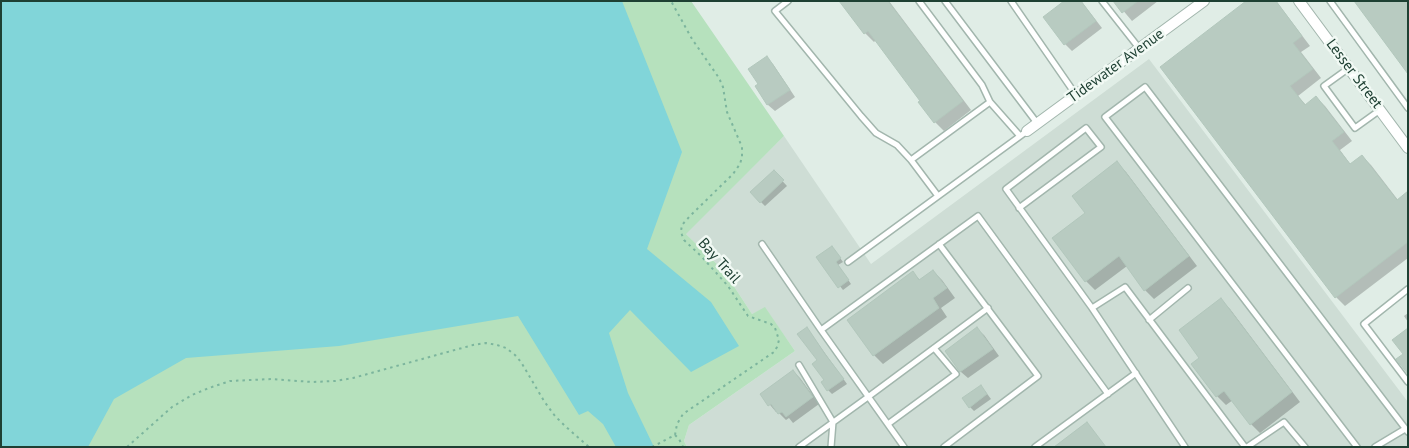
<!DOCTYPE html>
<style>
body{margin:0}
#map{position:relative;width:1409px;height:448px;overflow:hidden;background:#e0ede6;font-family:"PT Sans",sans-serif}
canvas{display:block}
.frame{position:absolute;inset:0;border:2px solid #1e4033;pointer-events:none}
</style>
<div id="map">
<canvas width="1409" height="448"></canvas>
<div class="frame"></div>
</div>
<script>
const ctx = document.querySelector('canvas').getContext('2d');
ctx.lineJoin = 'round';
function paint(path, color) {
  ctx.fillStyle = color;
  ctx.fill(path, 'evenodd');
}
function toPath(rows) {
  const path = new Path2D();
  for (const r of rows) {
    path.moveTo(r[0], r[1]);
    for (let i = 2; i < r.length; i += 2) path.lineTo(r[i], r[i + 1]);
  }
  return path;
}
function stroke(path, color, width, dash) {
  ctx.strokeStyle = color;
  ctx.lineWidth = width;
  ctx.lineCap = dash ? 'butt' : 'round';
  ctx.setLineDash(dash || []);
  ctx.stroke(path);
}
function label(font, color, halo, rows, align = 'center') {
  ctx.font = font + ' "PT Sans",sans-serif';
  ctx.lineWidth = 5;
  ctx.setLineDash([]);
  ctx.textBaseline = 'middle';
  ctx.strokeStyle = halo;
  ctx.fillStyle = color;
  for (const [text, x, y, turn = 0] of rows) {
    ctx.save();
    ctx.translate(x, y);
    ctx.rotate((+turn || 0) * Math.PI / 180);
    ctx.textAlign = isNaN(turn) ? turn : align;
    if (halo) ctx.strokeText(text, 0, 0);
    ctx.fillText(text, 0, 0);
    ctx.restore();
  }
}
paint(toPath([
 [1149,59,1408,402,1408,447,687,447,684,441,689,425,795,351,765,308,752,314,724,271,685,233,784,136,871,264]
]), '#ceddd5');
paint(toPath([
 [1,1,691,1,784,136,686,234,724,271,752,314,765,307,795,351,689,425,684,441,687,447,1,447]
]), '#b6e1bd');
paint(toPath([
 [1,1,622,1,682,152,647,249,711,302,739,346,691,372,630,310,609,333,628,393,654,447,616,447,603,424,588,411,579,415,518,316,339,346,186,358,114,399,88,447,1,447]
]), '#81d5d9');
paint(toPath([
 [841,1,889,1,971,110,944,131,935,122,922,101,876,40,874,42,865,33],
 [1066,1,1081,1,1102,28,1072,51,1065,44],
 [1115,1,1158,1,1132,21],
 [1248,1,1276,1,1310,46,1301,52,1321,78,1298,96,1306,105,1316,97,1325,106,1352,141,1340,150,1351,165,1362,156,1371,165,1398,200,1408,193,1408,258,1345,306,1336,297,1162,67],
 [766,58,773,64,795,97,775,111,768,105,756,87,760,84],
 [1117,163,1126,172,1197,266,1154,299,1145,290,1127,266,1095,290,1086,281,1053,238,1087,213],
 [774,172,787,186,765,206,752,193],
 [835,251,843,262,838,265,851,284,843,290,818,258],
 [933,271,942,280,955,298,941,308,947,317,883,364,874,355,913,273,921,281],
 [1221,300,1230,309,1300,402,1260,433,1251,424,1233,400,1226,405,1217,396,1201,358],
 [1408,313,1408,322,1404,316],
 [807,328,847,384,832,394,828,390],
 [977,329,984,335,999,356,968,378,961,372,946,351],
 [793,371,800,378,819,404,793,423,789,418,786,420,777,411,776,412,761,394],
 [985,391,991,399,974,411,970,407]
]), '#0003');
const building = toPath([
 [839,1,888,1,963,101,934,123,918,102,920,101,868,31,864,34,839,1],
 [1064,1,1081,1,1096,21,1064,45,1043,17,1064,1],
 [1113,1,1138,1,1122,13,1113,1],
 [1246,1,1276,1,1302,36,1293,43,1313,69,1290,86,1305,105,1316,96,1344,132,1332,141,1350,164,1362,155,1397,200,1408,191,1408,242,1335,298,1160,67,1246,1],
 [1354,1,1408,1,1408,74,1354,1],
 [767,56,790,90,767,105,755,86,758,84,748,69,767,56],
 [1117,161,1189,256,1144,291,1119,256,1085,282,1052,238,1085,213,1072,196,1117,161],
 [774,170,784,180,760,203,750,192,774,170],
 [832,246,841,258,836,262,849,280,838,288,816,257,832,246],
 [933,270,947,288,933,298,939,308,873,356,847,320,913,271,919,280,933,270],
 [1221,298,1292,392,1250,425,1224,391,1216,397,1191,364,1199,358,1179,330,1221,298],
 [807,327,825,354,844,379,827,391,821,382,824,380,812,364,817,360,797,334,807,327],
 [977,327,993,349,960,372,945,351,977,327],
 [1408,328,1408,374,1396,359,1403,354,1392,340,1408,328],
 [793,370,813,397,786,417,782,412,778,414,771,404,768,406,760,394,793,370],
 [981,385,987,394,969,408,962,398,981,385],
 [1087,422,1106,447,1054,447,1087,422]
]);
paint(building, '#b8cbc1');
stroke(building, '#b2c7bc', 1);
const lane = toPath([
 [788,1,775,11,861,116,876,133,897,145,911,160,938,196],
 [919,1,982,85,990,102,1020,136],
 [945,1,1037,123],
 [1011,1,1076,95],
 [1102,1,1139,48],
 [1330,1,1408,108],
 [1349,68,1324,86,1355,128,1380,110],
 [911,160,990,102],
 [1019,208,1101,147,1086,128,1006,189,1092,308,1185,447],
 [762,244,821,330],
 [939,244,1038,376,944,447],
 [848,262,1027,131],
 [1408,289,1364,324,1408,382],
 [1092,308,1125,287,1245,447],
 [1149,320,1188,288],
 [799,365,833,422,831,447],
 [888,424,956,374,934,348],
 [799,447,868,397,988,308],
 [904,447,821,330,978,216,1108,394],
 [1035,447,1136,373],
 [1247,447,1284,422,1305,447],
 [1357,447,1105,117,1145,87,1408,432],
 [1375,447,1405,429]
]);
const street = toPath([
 [1299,1,1408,148],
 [1027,131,1204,1]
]);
stroke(lane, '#a2b6ad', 8);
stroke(street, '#a2b6ad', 12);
stroke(toPath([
 [675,435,679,439,683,447],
 [127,447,172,407,192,395,209,388,230,381,271,379,312,382,335,381,353,378,473,345,486,343,497,345,506,348,515,355,521,362,544,401,555,416,565,426,589,447],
 [652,447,675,435,677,424,683,414,774,352,777,347,779,340,775,328,771,324,748,316,728,286,702,257,684,240,682,235,681,231,682,225,690,216,733,174,740,164,742,157,742,147,727,112,723,87,719,78,692,39,671,1]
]), '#7cb59d', 2, [2.5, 4]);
stroke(lane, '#fff', 5);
stroke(street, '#fff', 10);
label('15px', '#1e4033', '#f1f9f4', [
 ["Tidewater Avenue",1116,66,-36],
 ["Lesser Street",1354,74,53],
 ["Bay Trail",719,261,48]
]);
</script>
